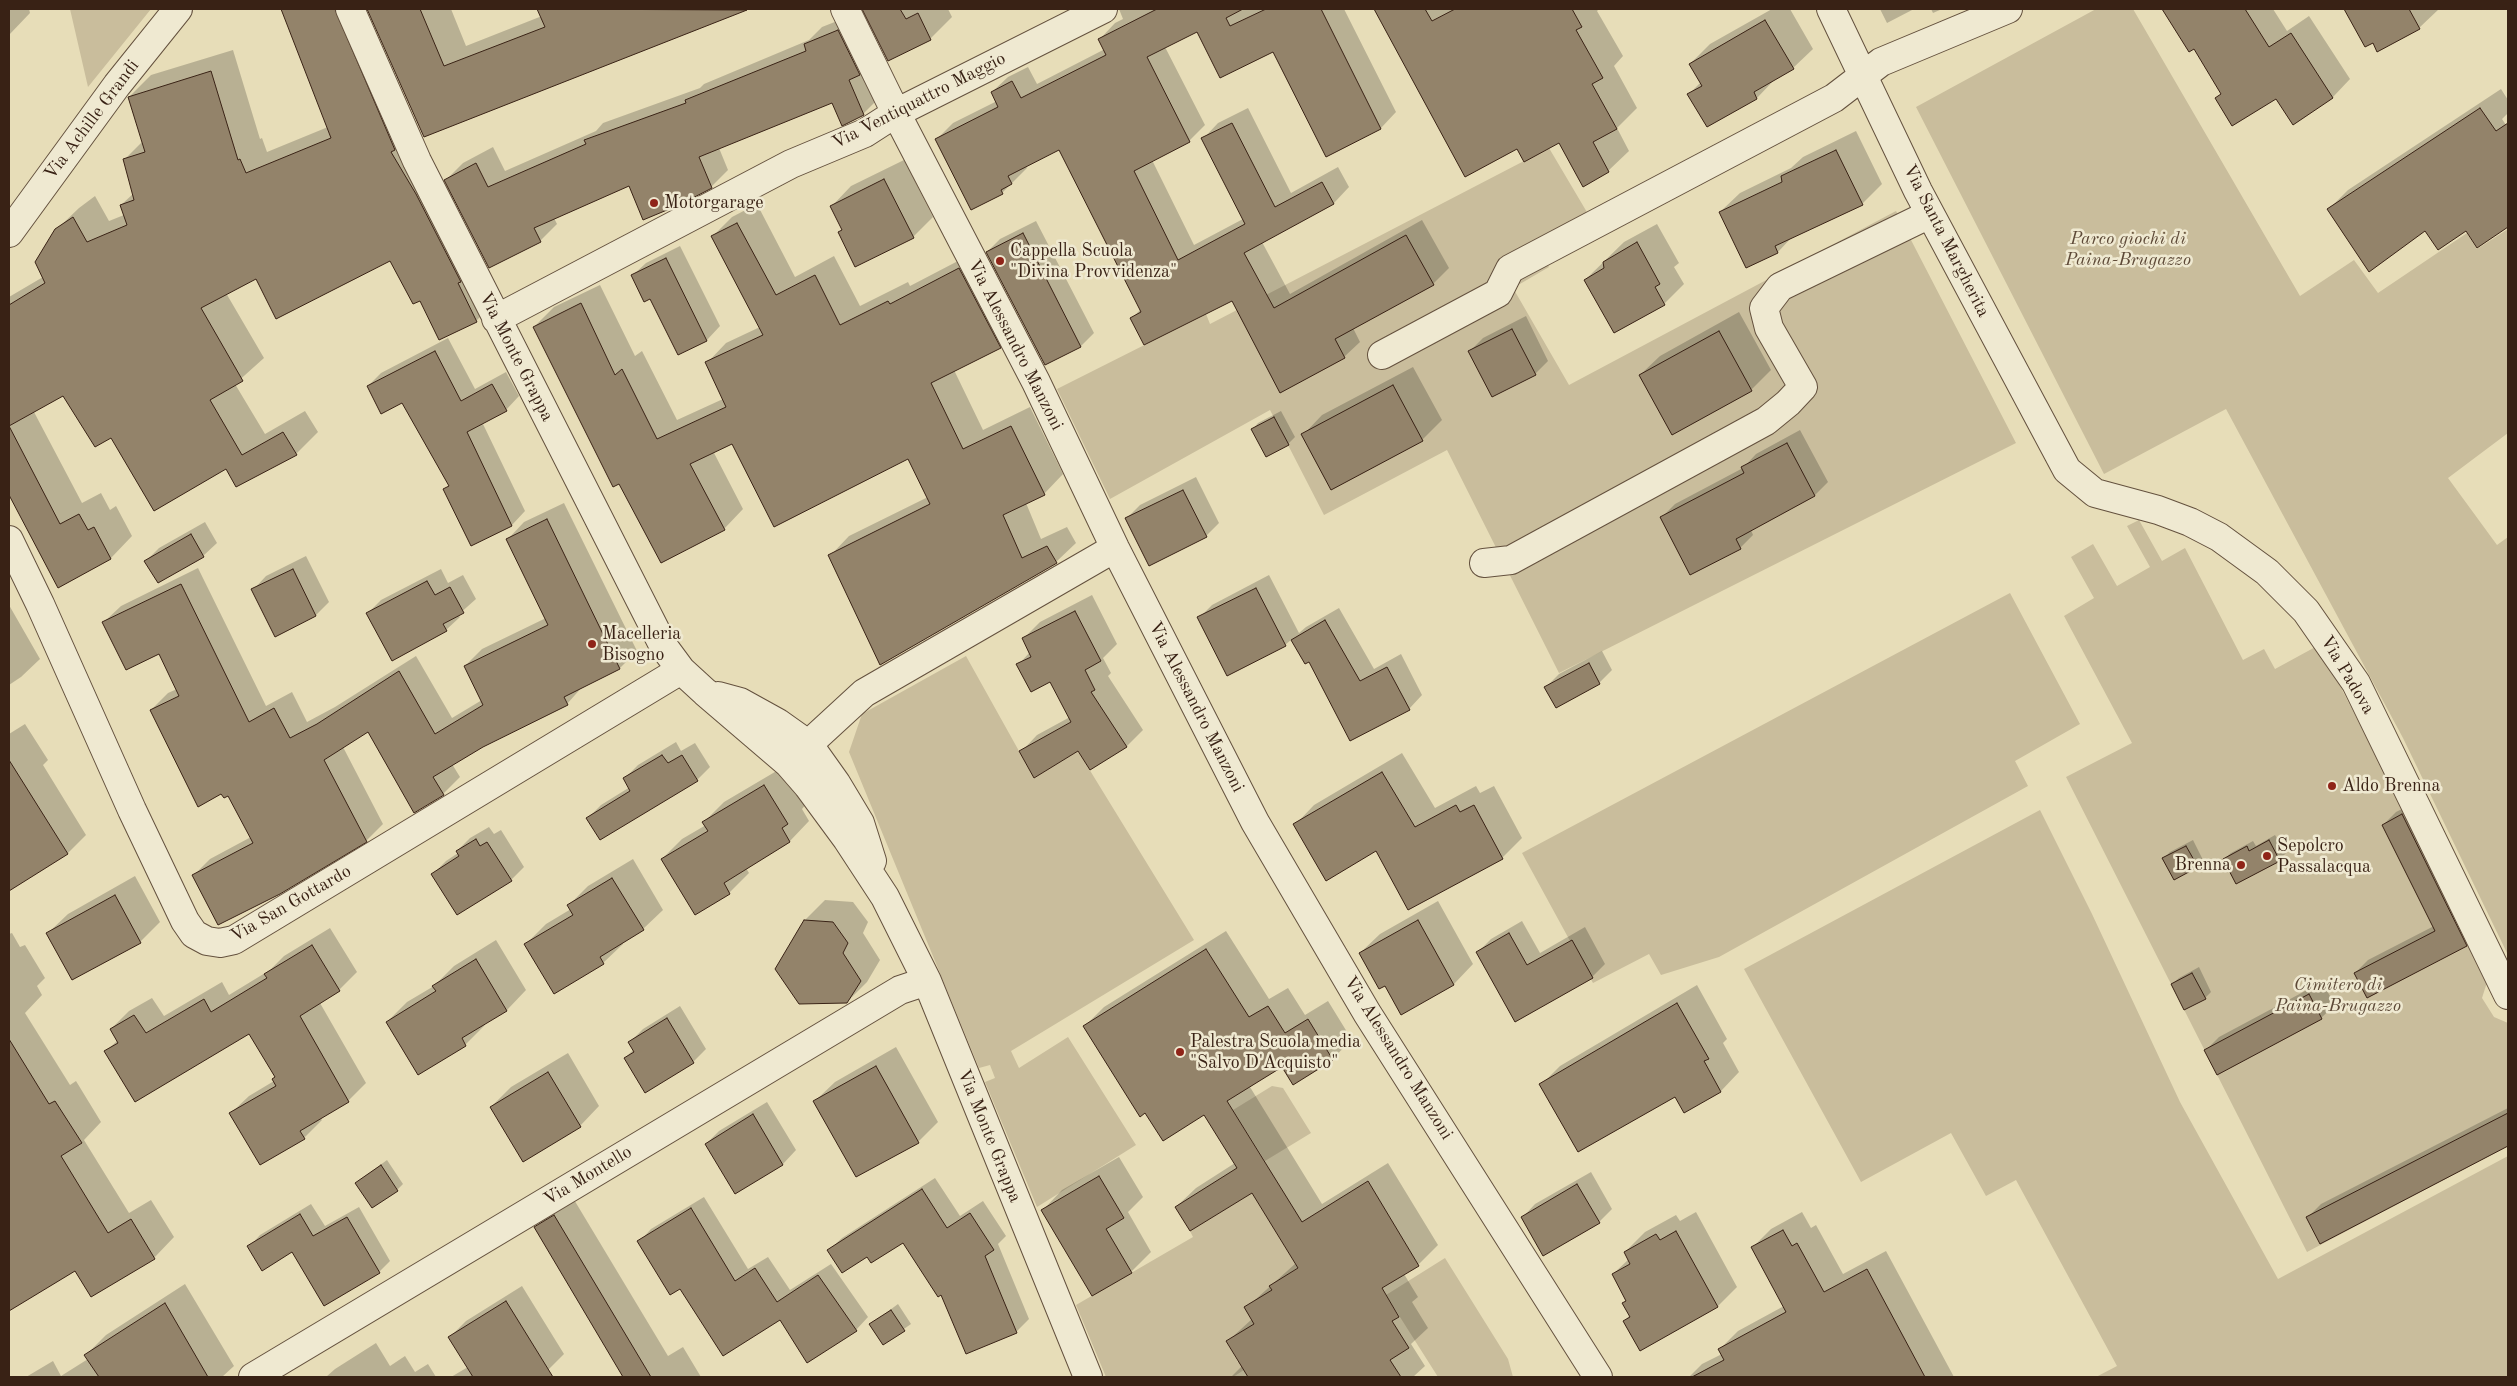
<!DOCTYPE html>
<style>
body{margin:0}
#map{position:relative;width:2517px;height:1386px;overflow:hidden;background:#e7ddb8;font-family:"Old Standard TT",serif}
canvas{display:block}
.frame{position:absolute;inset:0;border:10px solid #392215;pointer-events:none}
</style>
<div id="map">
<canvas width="2517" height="1386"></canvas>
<div class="frame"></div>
</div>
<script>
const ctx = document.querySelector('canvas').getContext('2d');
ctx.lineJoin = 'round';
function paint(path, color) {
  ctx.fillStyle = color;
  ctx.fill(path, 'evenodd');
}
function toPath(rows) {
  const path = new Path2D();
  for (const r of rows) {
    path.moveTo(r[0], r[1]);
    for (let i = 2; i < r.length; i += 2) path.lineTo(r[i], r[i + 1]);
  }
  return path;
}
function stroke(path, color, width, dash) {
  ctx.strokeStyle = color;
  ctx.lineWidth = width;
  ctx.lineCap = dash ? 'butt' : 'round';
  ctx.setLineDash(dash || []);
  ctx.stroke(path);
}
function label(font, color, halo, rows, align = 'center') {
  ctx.font = font + ' "Old Standard TT",serif';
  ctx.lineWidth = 5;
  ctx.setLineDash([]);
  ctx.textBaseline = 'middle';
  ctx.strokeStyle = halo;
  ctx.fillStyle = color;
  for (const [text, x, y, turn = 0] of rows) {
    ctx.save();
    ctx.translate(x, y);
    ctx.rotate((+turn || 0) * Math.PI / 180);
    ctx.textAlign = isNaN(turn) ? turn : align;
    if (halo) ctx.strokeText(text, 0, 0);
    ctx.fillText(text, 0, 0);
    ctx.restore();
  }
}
paint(toPath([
 [70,9,151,9,88,87],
 [2096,9,2133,9,2300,296,2354,260,2378,293,2467,233,2477,249,2508,229,2508,433,2448,478,2497,545,2508,537,2508,955,2403,738,2226,409,2104,474,1916,107],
 [1549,148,1591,219,1539,250,1549,267,1513,288,1569,385,1896,211,2016,443,1559,673,1447,450,1324,515,1270,410,1110,499,1057,389,1206,314,1210,324],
 [2139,520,2162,561,2185,548,2243,660,2264,649,2275,669,2319,645,2489,976,2482,998,2494,1017,2508,1023,2508,1146,2307,1252,2066,777,2132,743,2064,616,2094,598,2071,557,2093,544,2117,586,2150,567,2127,526],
 [2010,593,2080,724,2015,761,2028,786,1719,957,1661,975,1649,954,1593,983,1522,853],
 [966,656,1034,778,1078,751,1194,940,1011,1051,1019,1068,1068,1037,1136,1145,1037,1207,985,1082,995,1078,990,1065,979,1068,849,752,862,714],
 [2040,810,2092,914,2180,1102,2278,1279,2508,1156,2508,1377,2096,1377,2117,1366,2016,1180,1986,1196,1951,1133,1861,1182,1744,969],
 [1272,1086,1283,1088,1311,1133,1265,1161,1233,1110],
 [1252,1193,1298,1268,1269,1286,1272,1290,1263,1338,1246,1329,1226,1341,1238,1362,1250,1354,1255,1363,1233,1377,1106,1377,1076,1305,1193,1237,1190,1231],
 [1445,1258,1508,1359,1513,1377,1438,1377,1386,1295]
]), '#c9bd9c');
paint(toPath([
 [9,9,29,9,30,13,9,35],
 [282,9,364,9,416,128,498,299,476,321,420,299,390,259,256,277,226,293,264,358,235,384,265,434,305,411,318,432,296,454,226,467,111,436,64,395,34,412,82,503,101,493,110,510,116,506,132,536,111,558,58,586,9,492,9,297,43,277,56,230,79,208,95,196,109,221,124,215,121,205,134,193,124,160,143,141,129,97,151,75,233,50,260,139,262,138,267,152,328,127],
 [368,9,451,9,466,46,542,16,539,9,747,9,424,136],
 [864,9,948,9,952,17,930,39,889,60],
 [1119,9,1344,9,1396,112,1381,128,1326,155,1274,50,1197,30,1165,47,1205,125,1189,141,1152,160,1194,245,1243,219,1203,139,1218,123,1248,108,1291,193,1338,167,1349,187,1334,203,1262,242,1290,294,1422,220,1449,268,1433,284,1353,328,1360,342,1344,357,1232,300,1132,318,1141,309,1060,148,1026,166,1027,168,1002,193,937,139,953,123,997,101,992,92,1008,77,1028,67,1037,84,1105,49,1100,39,1115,23,1123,19],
 [1375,9,1599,9,1597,11,1623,56,1614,66,1637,108,1617,128,1629,151,1608,171,1559,141,1517,147,1465,175],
 [1772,9,1790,9,1813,49,1793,68,1776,78,1757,98,1708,126,1689,94,1701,82,1690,64,1710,44],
 [1880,9,1914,9,1887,23],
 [1931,9,1942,9,1933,13],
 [2171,9,2273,9,2287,31,2309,16,2350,79,2333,97,2293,123,2277,98,2217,98,2222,93,2194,47,2166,13],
 [2346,9,2439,9,2419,28,2365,46],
 [855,14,880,97,863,114,833,101,719,148,728,170,711,187,630,184,554,218,557,224,540,241,446,180,463,163,493,147,505,171,596,131,603,123,700,88,704,84,809,40,822,27],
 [2501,89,2508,100,2508,113,2502,119,2508,128,2508,225,2478,246,2467,230,2426,229,2328,210,2348,190],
 [1856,131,1882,184,1862,204,1792,237,1778,252,1746,267,1720,212,1740,193,1791,168,1803,157],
 [904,160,933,217,913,237,839,232,843,228,832,206,851,186],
 [757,204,795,277,834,256,860,306,908,282,910,286,979,250,1020,328,1000,347,954,370,983,430,1030,407,1063,474,1044,494,1026,503,1041,539,1067,527,1076,543,1056,562,830,556,849,536,928,497,909,457,733,443,713,451,743,509,724,529,534,327,554,307,600,285,635,356,642,351,677,420,723,399,707,363,726,343,760,327,713,236,732,217],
 [1036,221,1094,333,1081,346,1046,364,987,252,1000,239],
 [1657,224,1679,263,1674,267,1684,284,1664,304,1585,280,1624,242],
 [680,246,720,326,707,340,678,353,651,297,632,276,646,263],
 [1739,312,1771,370,1751,390,1672,433,1640,375,1660,356],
 [1526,316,1548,361,1535,374,1470,351,1483,338],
 [448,338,475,389,506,372,519,396,506,410,482,422,525,511,512,525,471,544,445,489,449,485,402,401,368,386,381,373],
 [1413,367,1442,420,1422,440,1303,435,1322,415],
 [1281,411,1295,437,1288,444,1266,456,1252,430,1258,423],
 [1800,430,1828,482,1815,495,1751,530,1753,535,1740,548,1662,517,1675,504,1743,468,1756,454],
 [1196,477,1219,523,1206,536,1127,518,1140,505],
 [564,503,637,651,620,668,583,686,567,704,483,746,452,764,460,777,443,794,369,730,343,747,383,824,366,841,193,876,210,859,251,837,229,794,151,710,168,693,177,689,159,652,104,622,121,606,198,568,266,706,292,692,307,722,335,707,416,656,452,718,482,700,465,666,482,649,546,618,508,539,524,522],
 [205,522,217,543,203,556,158,581,146,561,159,548],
 [306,556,329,602,316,615,275,635,253,590,266,576],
 [441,569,448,583,463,575,476,599,458,615,460,617,446,630,368,613,381,600],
 [1269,575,1299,633,1306,627,1339,608,1374,669,1401,654,1422,695,1409,709,1309,660,1305,663,1292,639,1285,645,1199,618,1212,605],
 [1092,595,1117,644,1103,658,1111,673,1108,676,1143,730,1127,746,1091,769,1079,749,1021,752,1037,735,1070,717,1051,680,1018,665,1030,652,1023,639,1040,622],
 [9,605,40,659,21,677,9,685],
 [1602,651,1612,670,1599,683,1546,687,1559,674],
 [25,724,48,760,43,765,86,835,68,853,9,890,9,734],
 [676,742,681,751,695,743,710,767,697,780,588,818,601,805,630,787,625,778,638,765],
 [1402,753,1435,808,1476,786,1480,793,1494,786,1522,838,1502,858,1376,850,1295,825,1314,805],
 [785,766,807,803,802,809,809,821,790,841,746,868,749,873,729,893,662,859,682,839,706,825,704,822,724,802],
 [2416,802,2479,932,2466,945,2355,973,2368,960,2434,926,2383,825,2396,812],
 [489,827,494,834,501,830,524,867,511,880,433,874,446,861,458,853,457,851,470,838],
 [2275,835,2286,853,2279,860,2224,859,2231,853,2253,841,2256,846],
 [2193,840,2203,860,2197,866,2164,858,2170,852],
 [633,859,663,910,643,929,622,942,623,944,603,963,526,944,546,924,571,909,569,905,588,886],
 [135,876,160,922,140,942,48,933,68,914],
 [825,900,853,902,868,922,863,933,880,960,867,982,847,1002,805,920],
 [1438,901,1473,964,1454,984,1402,1013,1385,984,1360,953,1380,934],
 [1522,921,1540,953,1585,927,1605,964,1592,977,1515,1020,1478,952,1491,939],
 [330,928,357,972,339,990,320,1003,366,1083,348,1101,320,1118,322,1120,304,1138,231,1113,249,1096,274,1081,276,1077,249,1033,106,1051,118,1040,111,1029,129,1011,152,998,164,1016,222,982,229,995,270,970,284,956],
 [1226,931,1269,999,1288,988,1305,1015,1328,1001,1352,1040,1332,1059,1283,1065,1250,1087,1322,1204,1388,1163,1438,1245,1418,1265,1404,1274,1418,1297,1412,1302,1428,1328,1411,1344,1425,1366,1413,1377,1231,1377,1242,1366,1227,1342,1252,1319,1246,1308,1296,1263,1252,1191,1176,1207,1196,1188,1235,1163,1205,1114,1146,1112,1085,1026,1104,1007],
 [12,933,20,947,25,945,45,978,37,986,42,995,25,1013,70,1085,76,1081,101,1122,84,1140,129,1213,151,1200,174,1237,154,1258,75,1269,9,1309,9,934],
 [496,940,526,990,507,1010,484,1023,485,1025,465,1045,387,1022,407,1002,434,986,454,966],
 [2199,967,2211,992,2205,998,2172,984,2179,978],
 [2322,982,2335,1005,2321,1018,2206,1050,2219,1037],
 [1697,985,1727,1039,1723,1043,1739,1072,1721,1091,1685,1111,1675,1095,1541,1085,1560,1066],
 [680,1006,706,1049,693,1062,625,1058,634,1049,630,1042,643,1029],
 [896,1047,938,1122,918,1142,857,1176,815,1101,835,1082],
 [568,1053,599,1106,580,1126,491,1107,511,1087],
 [767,1102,796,1150,783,1164,735,1192,706,1144,719,1131],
 [2508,1108,2508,1145,2321,1243,2308,1217,2321,1204],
 [1119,1157,1143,1197,1128,1212,1151,1252,1131,1272,1043,1210,1062,1190],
 [387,1160,403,1184,397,1190,356,1183],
 [1591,1172,1612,1209,1599,1222,1522,1218,1535,1204],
 [935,1178,960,1216,983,1201,1006,1236,998,1244,1029,1319,1016,1332,967,1353,942,1294,904,1241,829,1250,842,1238],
 [704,1197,748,1269,768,1257,790,1290,831,1264,868,1317,856,1330,780,1319,680,1288,639,1242,651,1229],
 [573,1198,668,1356,683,1347,701,1377,625,1377,535,1228,554,1209],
 [311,1204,325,1226,359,1207,390,1261,379,1272,292,1251,249,1247,260,1235],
 [1696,1212,1737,1287,1718,1306,1624,1321,1630,1315,1624,1303,1627,1300,1613,1274,1629,1259,1625,1252,1645,1232,1676,1215,1680,1221],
 [1802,1212,1811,1228,1816,1225,1843,1274,1886,1251,1954,1377,1689,1377,1702,1364,1722,1354,1719,1350,1738,1331,1784,1306,1752,1248,1771,1229],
 [185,1284,234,1366,222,1377,26,1377,53,1361,61,1376,88,1359,86,1355,106,1335],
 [522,1286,564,1354,548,1370,536,1377,451,1377,468,1367,450,1337,466,1321],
 [898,1304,911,1324,884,1343,871,1324],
 [376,1343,390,1366,405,1356,415,1372,428,1364,436,1377,326,1377,335,1369]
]), '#0003');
const building = toPath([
 [281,9,335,9,395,150,391,152,416,194,461,282,458,283,477,322,439,340,420,301,413,304,390,261,276,319,256,279,201,308,243,381,210,400,242,455,283,432,297,455,236,487,226,469,154,511,111,438,95,447,63,396,9,426,9,305,45,283,35,262,55,229,73,217,87,242,127,225,120,205,134,200,123,159,145,152,128,97,211,71,238,160,240,159,246,173,331,138,281,9],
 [367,9,420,9,444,66,545,27,537,9,747,10,424,137,367,9],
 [862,9,900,9,906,19,918,13,931,40,888,61,862,9],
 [1157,9,1243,9,1226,18,1230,26,1266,9,1321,9,1381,129,1326,157,1273,52,1220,78,1197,32,1147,57,1190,142,1134,171,1178,260,1245,224,1201,138,1232,123,1275,207,1322,182,1334,204,1244,253,1274,308,1406,235,1434,285,1335,339,1345,358,1280,393,1232,301,1144,345,1130,318,1141,312,1059,150,1008,176,1012,184,1001,190,1003,194,971,210,935,139,998,107,991,92,1012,81,1021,98,1106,55,1098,39,1157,9],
 [1374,9,1425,9,1432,21,1455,9,1572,9,1582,27,1576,30,1603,78,1592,84,1617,129,1593,142,1609,172,1583,187,1559,143,1524,162,1517,149,1465,177,1374,9],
 [2162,9,2245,9,2269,47,2291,33,2333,98,2293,125,2276,99,2232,126,2215,98,2221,94,2194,49,2189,52,2162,9],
 [2344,9,2409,9,2420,29,2377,52,2373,43,2365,47,2344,9],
 [1765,20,1794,69,1754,92,1757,99,1707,127,1687,94,1702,86,1689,64,1765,20],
 [838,30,860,75,849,80,864,115,842,126,832,103,699,157,712,188,679,205,643,220,629,186,534,228,541,242,489,268,444,180,476,163,488,187,586,144,584,140,686,103,685,100,806,51,804,44,838,30],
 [2480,108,2496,131,2508,123,2508,227,2477,248,2466,231,2438,250,2425,231,2369,272,2327,209,2480,108],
 [1836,150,1863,205,1775,246,1778,253,1746,268,1719,212,1782,182,1781,176,1836,150],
 [884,179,914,238,855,267,838,232,842,230,830,206,884,179],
 [737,223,776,295,815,275,840,325,888,301,890,304,959,268,1001,348,931,383,963,449,1011,426,1045,495,1003,515,1022,558,1047,546,1057,563,880,665,828,555,930,504,908,459,774,527,732,444,690,464,725,530,661,563,619,484,613,487,533,327,581,303,615,375,622,369,657,439,726,407,705,362,763,335,711,236,737,223],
 [1023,233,1081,347,1045,365,986,252,1023,233],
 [1637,242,1660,284,1655,287,1665,305,1614,333,1584,280,1604,268,1603,262,1637,242],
 [666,258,707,341,678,355,650,299,644,302,631,275,666,258],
 [1512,329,1536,375,1492,397,1468,351,1512,329],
 [1719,331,1752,391,1672,435,1639,375,1719,331],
 [435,351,461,401,492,384,507,411,467,432,512,526,471,546,443,489,449,486,402,403,381,414,367,386,435,351],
 [1393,385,1423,441,1331,490,1301,434,1393,385],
 [1274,417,1289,445,1266,457,1251,429,1274,417],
 [9,426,60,524,79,514,88,530,94,527,111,559,58,588,9,495,9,426],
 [1787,443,1815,496,1736,539,1741,549,1690,575,1660,517,1744,473,1741,467,1787,443],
 [1183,490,1207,537,1149,566,1125,518,1183,490],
 [547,519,620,669,564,697,568,705,483,747,433,777,444,795,414,813,368,732,324,760,367,842,280,894,218,925,192,875,253,843,228,796,224,798,221,794,198,807,150,710,179,696,159,654,126,670,102,622,181,584,249,722,274,708,290,738,317,724,399,671,435,734,483,705,464,666,548,625,506,539,547,519],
 [191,534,204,557,158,583,144,561,191,534],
 [293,569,316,616,275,637,251,589,293,569],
 [427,581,435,595,450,587,464,613,443,624,447,631,392,661,366,613,427,581],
 [1256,588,1286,646,1227,676,1197,617,1256,588],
 [1075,611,1101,661,1085,670,1095,690,1091,692,1127,747,1090,770,1078,751,1034,778,1019,751,1071,722,1050,682,1031,692,1016,664,1031,657,1022,638,1075,611],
 [1325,620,1360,681,1387,667,1410,710,1350,741,1309,662,1305,664,1291,640,1325,620],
 [1589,663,1600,684,1556,708,1544,687,1589,663],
 [662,755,668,763,682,755,698,781,600,840,586,818,630,791,623,778,662,755],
 [9,760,68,854,9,891,9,760],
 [1382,772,1415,827,1456,805,1460,812,1474,805,1503,859,1408,910,1376,851,1326,881,1293,824,1382,772],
 [764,785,788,824,782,828,790,842,724,883,730,894,695,915,661,859,708,831,702,822,764,785],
 [2402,814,2467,946,2367,998,2354,973,2435,931,2382,825,2402,814],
 [476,839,480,846,487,842,512,881,457,915,431,874,459,856,456,851,476,839],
 [2269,840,2280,861,2236,884,2223,859,2247,846,2249,851,2269,840],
 [2186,846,2198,867,2174,880,2162,858,2186,846],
 [612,878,644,930,600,957,604,964,554,994,524,944,573,915,567,905,612,878],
 [115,895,141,943,72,980,46,933,115,895],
 [804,920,833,922,848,943,843,953,861,981,847,1003,799,1004,775,969,804,920],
 [1418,920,1454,985,1401,1015,1385,986,1379,989,1359,953,1418,920],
 [1509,933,1527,965,1572,940,1593,978,1515,1022,1476,952,1509,933],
 [312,945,340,991,300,1016,349,1102,300,1131,305,1139,260,1165,229,1113,276,1086,272,1079,275,1077,249,1034,135,1102,104,1051,118,1043,110,1029,134,1015,146,1033,204,999,211,1012,267,978,264,974,312,945],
 [1206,949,1249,1017,1268,1006,1285,1033,1308,1019,1333,1060,1293,1085,1282,1067,1227,1101,1302,1222,1368,1181,1419,1266,1382,1288,1399,1317,1392,1321,1409,1348,1390,1360,1401,1377,1248,1377,1226,1341,1254,1324,1244,1307,1272,1290,1269,1286,1298,1268,1252,1193,1190,1231,1175,1207,1237,1168,1204,1115,1163,1141,1145,1113,1140,1117,1083,1026,1206,949],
 [476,959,507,1011,462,1038,466,1046,418,1075,386,1022,436,991,432,986,476,959],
 [2192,973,2206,999,2184,1010,2171,984,2192,973],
 [2309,994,2322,1019,2217,1075,2204,1050,2309,994],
 [1677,1003,1709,1059,1704,1061,1721,1092,1684,1113,1675,1097,1578,1152,1539,1084,1677,1003],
 [667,1018,694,1063,645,1093,624,1058,634,1052,628,1042,667,1018],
 [9,1039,49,1104,55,1101,82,1143,61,1156,108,1233,131,1219,155,1259,91,1297,75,1271,9,1311,9,1039],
 [876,1066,919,1143,856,1177,813,1101,876,1066],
 [548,1072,581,1127,523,1162,490,1107,548,1072],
 [2508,1113,2508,1146,2320,1244,2306,1217,2508,1113],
 [753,1114,783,1165,735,1194,705,1144,753,1114],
 [381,1165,398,1191,372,1208,355,1183,381,1165],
 [1099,1176,1124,1218,1106,1229,1132,1273,1092,1296,1041,1210,1099,1176],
 [1577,1184,1600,1223,1543,1256,1521,1217,1577,1184],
 [922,1189,947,1228,970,1213,994,1250,985,1256,1017,1333,966,1354,941,1295,938,1297,903,1243,871,1263,867,1257,842,1273,827,1250,922,1189],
 [691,1208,735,1281,755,1268,777,1302,818,1275,857,1331,807,1363,780,1320,723,1356,680,1289,670,1295,637,1241,691,1208],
 [300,1214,313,1236,347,1217,380,1273,324,1306,292,1252,262,1271,247,1246,300,1214],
 [554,1215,651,1377,623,1377,534,1227,554,1215],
 [1783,1230,1792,1246,1797,1243,1824,1292,1867,1269,1925,1377,1692,1377,1724,1360,1718,1349,1786,1312,1751,1247,1783,1230],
 [1676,1231,1718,1307,1640,1351,1623,1321,1630,1317,1622,1303,1626,1301,1612,1274,1630,1264,1624,1252,1656,1234,1660,1240,1676,1231],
 [506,1301,553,1377,473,1377,448,1337,506,1301],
 [165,1303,208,1377,99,1377,84,1355,165,1303],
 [891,1310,905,1331,883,1345,869,1324,891,1310]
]);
paint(building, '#93836a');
stroke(building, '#392215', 1);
const minor = toPath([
 [350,9,417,161,664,647,681,670,705,692,788,763,808,786,847,839,885,897,927,981,1088,1377],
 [845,9,896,113,1036,382,1115,548,1255,822,1367,1013,1598,1377],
 [1831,9,1918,191,2067,470,2095,493,2158,510,2190,522,2219,537,2267,572,2306,611,2356,683,2508,995],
 [9,233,117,85,178,9],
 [496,319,791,164,865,133,896,113,1103,9],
 [1382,355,1498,293,1510,269,1834,98,1881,62,2008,9],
 [9,540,40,604,132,810,185,921,194,934,207,941,220,943,234,940,681,670],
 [1484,563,1511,560,1766,421,1788,403,1803,387,1769,328,1764,308,1780,287,1930,214],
 [718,696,740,702,778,723,809,745,836,783,860,823,872,861],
 [788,763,864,693,1115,548],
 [253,1377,900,990,927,981]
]);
stroke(minor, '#64513e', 30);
stroke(minor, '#efe9d1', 28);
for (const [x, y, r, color] of [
 [654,203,5,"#8f2418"],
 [1000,261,5,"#8f2418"],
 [592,644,5,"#8f2418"],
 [2332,786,5,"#8f2418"],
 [2267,856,5,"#8f2418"],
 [2241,865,5,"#8f2418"],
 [1180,1052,5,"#8f2418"]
]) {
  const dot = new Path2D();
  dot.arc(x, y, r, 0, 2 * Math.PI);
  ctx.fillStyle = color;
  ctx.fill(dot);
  stroke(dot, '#efe9d1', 2);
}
label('18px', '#392215', '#efe9d1', [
 ["Via Ventiquattro Maggio",919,101,-27],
 ["Via Achille Grandi",92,120,-53],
 ["Via Santa Margherita",1946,241,63],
 ["Via Alessandro Manzoni",1015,345,63],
 ["Via Monte Grappa",516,357,63],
 ["Via Padova",2347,675,59],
 ["Via Alessandro Manzoni",1196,707,63],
 ["Via San Gottardo",291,904,-30],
 ["Via Alessandro Manzoni",1398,1058,58],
 ["Via Monte Grappa",989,1136,68],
 ["Via Montello",588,1176,-31]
]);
label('18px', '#392215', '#efe9d1', [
 ["Motorgarage",664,203],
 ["Cappella Scuola",1010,251],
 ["\"Divina Provvidenza\"",1010,272],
 ["Macelleria",602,634],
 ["Bisogno",602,655],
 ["Aldo Brenna",2342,786],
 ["Sepolcro",2277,846],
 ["Passalacqua",2277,867],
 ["Brenna",2231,865,"right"],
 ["Palestra Scuola media",1190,1042],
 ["\"Salvo D'Acquisto\"",1190,1063]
], 'left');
label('italic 18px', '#5d4937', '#efe9d1', [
 ["Parco giochi di",2128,239],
 ["Paina-Brugazzo",2128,260],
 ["Cimitero di",2338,985],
 ["Paina-Brugazzo",2338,1006]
]);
</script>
